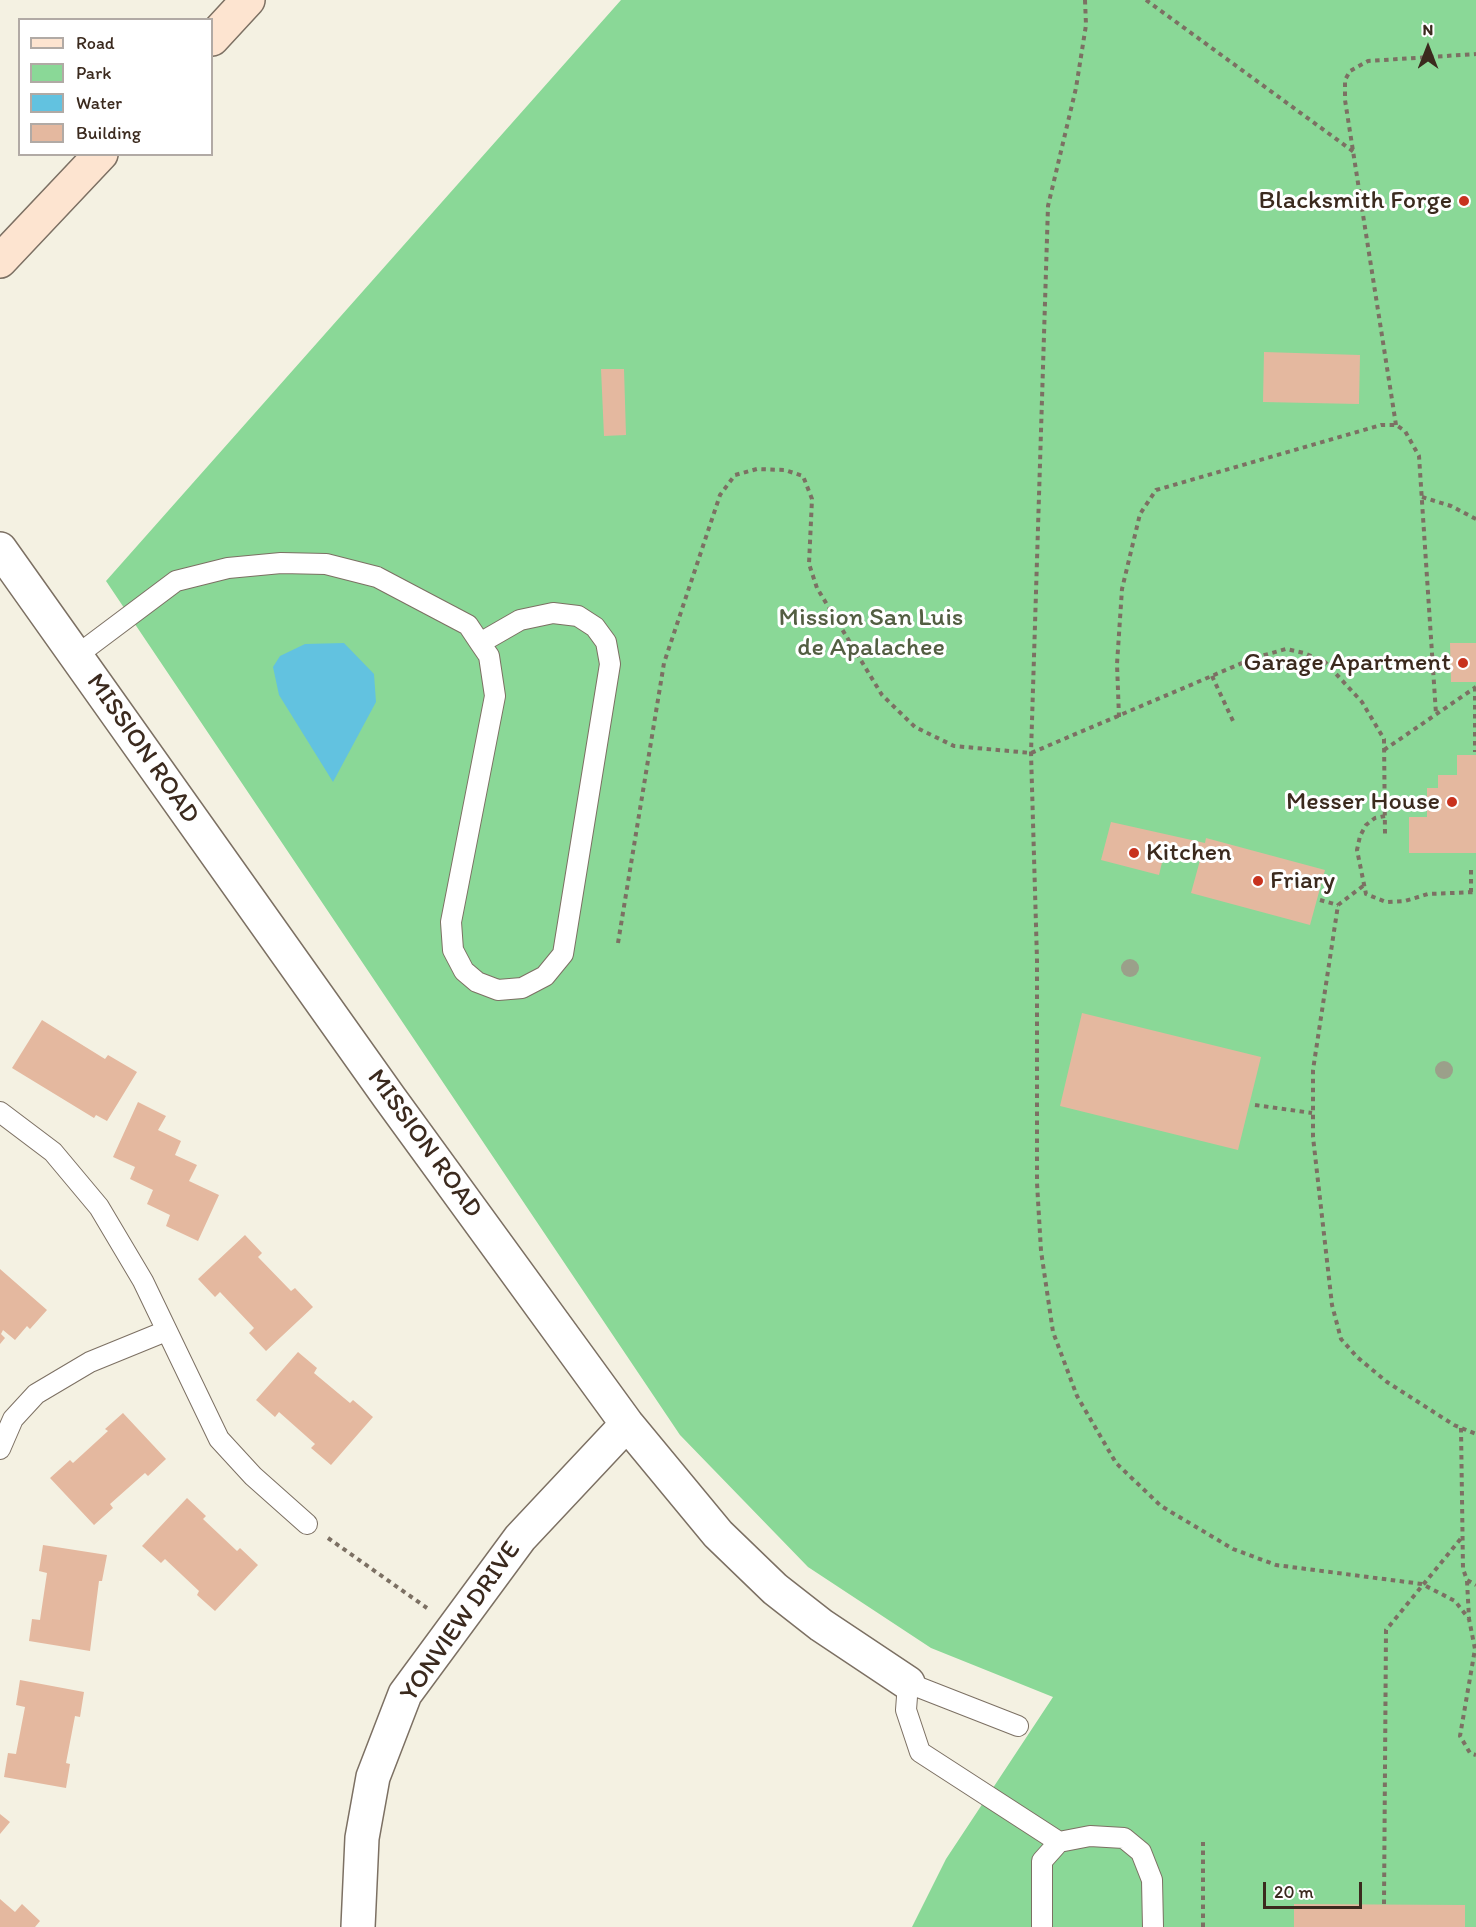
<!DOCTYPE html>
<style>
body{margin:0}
#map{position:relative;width:1476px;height:1927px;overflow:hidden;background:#f4f1e2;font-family:Itim,sans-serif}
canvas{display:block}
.legend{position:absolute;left:18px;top:18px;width:195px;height:138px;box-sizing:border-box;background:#fff;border:2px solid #b1aaa5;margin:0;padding:8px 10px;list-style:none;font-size:18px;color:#3b2a1e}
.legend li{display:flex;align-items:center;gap:12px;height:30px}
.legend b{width:30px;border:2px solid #b1aaa5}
.north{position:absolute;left:1398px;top:18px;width:60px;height:60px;-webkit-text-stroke:4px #fff;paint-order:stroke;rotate:0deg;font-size:16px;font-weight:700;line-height:24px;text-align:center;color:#3b2a1e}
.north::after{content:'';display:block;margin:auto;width:21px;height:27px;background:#3b2a1e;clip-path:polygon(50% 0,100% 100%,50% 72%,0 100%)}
.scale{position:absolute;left:1263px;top:1882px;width:99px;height:27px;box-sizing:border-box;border:3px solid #3b2a1e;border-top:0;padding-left:8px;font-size:18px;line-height:21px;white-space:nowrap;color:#3b2a1e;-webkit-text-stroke:4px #fff;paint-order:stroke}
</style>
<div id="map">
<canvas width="1476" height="1927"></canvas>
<ul class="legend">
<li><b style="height:8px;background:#fde4d0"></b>Road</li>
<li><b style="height:16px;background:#8ad897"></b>Park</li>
<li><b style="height:16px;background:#62c2e0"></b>Water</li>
<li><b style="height:16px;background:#e4b89f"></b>Building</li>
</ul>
<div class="north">N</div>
<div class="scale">20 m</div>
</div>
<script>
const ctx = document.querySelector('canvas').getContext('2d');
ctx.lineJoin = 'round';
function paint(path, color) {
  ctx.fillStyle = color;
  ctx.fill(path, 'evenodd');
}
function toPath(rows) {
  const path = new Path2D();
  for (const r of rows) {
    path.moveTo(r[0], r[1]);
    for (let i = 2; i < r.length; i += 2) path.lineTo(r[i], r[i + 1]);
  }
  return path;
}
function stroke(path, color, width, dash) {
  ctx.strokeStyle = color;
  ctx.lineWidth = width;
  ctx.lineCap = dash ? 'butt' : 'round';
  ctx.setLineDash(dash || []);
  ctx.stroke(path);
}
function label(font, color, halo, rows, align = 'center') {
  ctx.font = font + ' Itim,sans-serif';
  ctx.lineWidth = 6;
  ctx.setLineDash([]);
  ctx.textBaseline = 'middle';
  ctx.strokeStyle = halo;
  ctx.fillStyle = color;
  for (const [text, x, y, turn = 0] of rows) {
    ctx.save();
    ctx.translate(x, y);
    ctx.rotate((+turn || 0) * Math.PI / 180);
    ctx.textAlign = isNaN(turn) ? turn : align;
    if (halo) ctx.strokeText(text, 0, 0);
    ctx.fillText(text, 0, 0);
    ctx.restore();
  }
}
paint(toPath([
 [621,0,1476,0,1476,1927,912,1927,946,1859,1053,1697,931,1648,808,1567,680,1435,106,581]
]), '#8ad897');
paint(toPath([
 [344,643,374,674,376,702,333,782,279,695,273,667,280,656,305,644]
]), '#62c2e0');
paint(toPath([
 [1458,196,1470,196,1470,207,1458,206],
 [1264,352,1360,355,1359,404,1263,402],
 [601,369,624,369,626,435,604,436],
 [1450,643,1476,643,1476,682,1451,682],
 [1457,755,1476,755,1476,853,1409,853,1409,817,1427,817,1427,788,1438,788,1438,775,1457,775],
 [1111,822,1205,843,1206,838,1325,870,1310,925,1191,893,1202,853,1166,846,1159,875,1101,860],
 [1082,1013,1261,1057,1238,1150,1060,1106],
 [42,1020,105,1059,108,1055,137,1072,107,1121,96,1115,94,1118,12,1068],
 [138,1102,166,1116,158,1130,181,1141,175,1155,197,1165,189,1181,219,1195,198,1241,166,1226,170,1215,147,1204,153,1190,130,1179,135,1167,113,1157],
 [245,1235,262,1253,258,1257,291,1291,295,1288,313,1307,266,1351,249,1333,254,1328,220,1292,215,1297,198,1279],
 [0,1269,47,1310,30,1329,27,1326,15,1340,3,1330,1,1334,5,1338,0,1344],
 [298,1352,317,1368,314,1373,350,1403,353,1400,373,1417,331,1465,311,1448,315,1444,279,1412,275,1417,256,1400],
 [123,1413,166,1459,148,1476,145,1473,110,1504,113,1508,94,1525,50,1478,70,1460,73,1463,108,1431,105,1429],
 [187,1498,206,1516,203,1519,237,1551,240,1548,258,1565,215,1611,197,1595,199,1591,165,1559,161,1563,142,1546],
 [43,1545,107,1555,102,1581,99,1581,90,1651,29,1641,32,1619,40,1620,47,1573,39,1571],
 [20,1680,84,1692,80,1717,75,1716,66,1763,70,1764,66,1788,4,1777,8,1753,16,1754,25,1707,16,1705],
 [0,1814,10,1822,0,1834],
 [0,1899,15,1912,22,1904,40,1921,35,1927,0,1927],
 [1294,1904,1465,1905,1465,1927,1294,1927]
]), '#e4b89f');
const lane = toPath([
 [76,656,176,581,228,568,281,563,326,564,377,577,468,625,480,643,489,656,495,696,451,922,453,950,464,971,477,982,498,990,522,988,545,976,563,954,610,664,606,642,595,627,578,616,553,613,520,620,480,643],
 [0,1112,53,1152,99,1207,143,1281,219,1439,253,1476,307,1524],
 [0,1449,13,1419,36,1394,90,1362,166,1331],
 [1018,1726,908,1683,906,1710,920,1752,1059,1842],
 [1042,1927,1042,1861,1059,1842,1090,1836,1124,1838,1141,1852,1152,1880,1153,1927]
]);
const street = toPath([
 [0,549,389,1097,627,1424,718,1534,775,1589,821,1625,908,1683],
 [358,1927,362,1838,373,1777,405,1694,520,1538,627,1424]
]);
const secondary = toPath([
 [212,39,248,0],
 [0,261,101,154]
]);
stroke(lane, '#7c7063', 22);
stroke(street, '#7c7063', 36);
stroke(secondary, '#7c7063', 36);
stroke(toPath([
 [1085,0,1086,25,1076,88,1048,206,1031,753,1037,960,1037,1183,1041,1251,1053,1332,1077,1396,1116,1463,1161,1506,1233,1549,1276,1565,1422,1584,1455,1601,1469,1619,1475,1649,1460,1736,1470,1753,1476,1755],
 [1146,0,1354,152],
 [1396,425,1345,100,1345,80,1350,71,1368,61,1476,54],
 [1422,497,1451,506,1476,519],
 [1212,676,1233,721],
 [1475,687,1475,752],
 [1119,717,1117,664,1122,589,1140,514,1156,490,1381,425,1396,425,1405,431,1419,456,1436,714],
 [1384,750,1476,687],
 [1385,816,1375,818,1366,825,1360,836,1357,850,1366,894,1386,902,1405,901,1428,894,1476,892],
 [1471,870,1471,892],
 [1363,886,1338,905,1313,1070,1313,1137,1332,1305,1341,1339,1357,1357,1387,1382,1454,1425,1476,1434],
 [1320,900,1338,905],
 [618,943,664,663,720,495,735,475,757,469,785,470,803,476,812,499,809,564,817,588,882,695,915,727,954,746,1031,753,1254,658,1286,649,1304,653,1325,662,1362,702,1384,739,1385,834],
 [1255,1105,1312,1113],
 [1461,1428,1463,1569,1467,1580,1476,1585],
 [328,1538,427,1608],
 [1467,1581,1469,1618],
 [1384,1904,1386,1630,1463,1536],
 [1203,1927,1203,1842]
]), '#7c7063', 4, [4.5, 4.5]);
stroke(lane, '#fff', 20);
stroke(street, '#fff', 33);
stroke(secondary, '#fde4d0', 33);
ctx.fillStyle = '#9ba08a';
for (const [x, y] of [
 [1130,968],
 [1444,1070]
]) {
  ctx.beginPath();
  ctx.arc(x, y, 9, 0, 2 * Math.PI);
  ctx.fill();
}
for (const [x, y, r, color] of [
 [1464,201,6,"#c8321e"],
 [1463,663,6,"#c8321e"],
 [1452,802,6,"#c8321e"],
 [1134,853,6,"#c8321e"],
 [1258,881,6,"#c8321e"]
]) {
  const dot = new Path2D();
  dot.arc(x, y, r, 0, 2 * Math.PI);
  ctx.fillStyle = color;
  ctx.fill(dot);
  stroke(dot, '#fff', 2);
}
label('26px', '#3b2a1e', '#fff', [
 ["Blacksmith Forge",1452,201],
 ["Garage Apartment",1451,663],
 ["Messer House",1440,802],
 ["Kitchen",1146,853,"left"],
 ["Friary",1270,881,"left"]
], 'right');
label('26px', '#535e42', '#fff', [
 ["Mission San Luis",871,618],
 ["de Apalachee",871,648]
]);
label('26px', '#3b2a1e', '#fff', [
 ["MISSION ROAD",142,749,55],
 ["MISSION ROAD",424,1144,54],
 ["YONVIEW DRIVE",461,1622,-55]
]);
</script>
